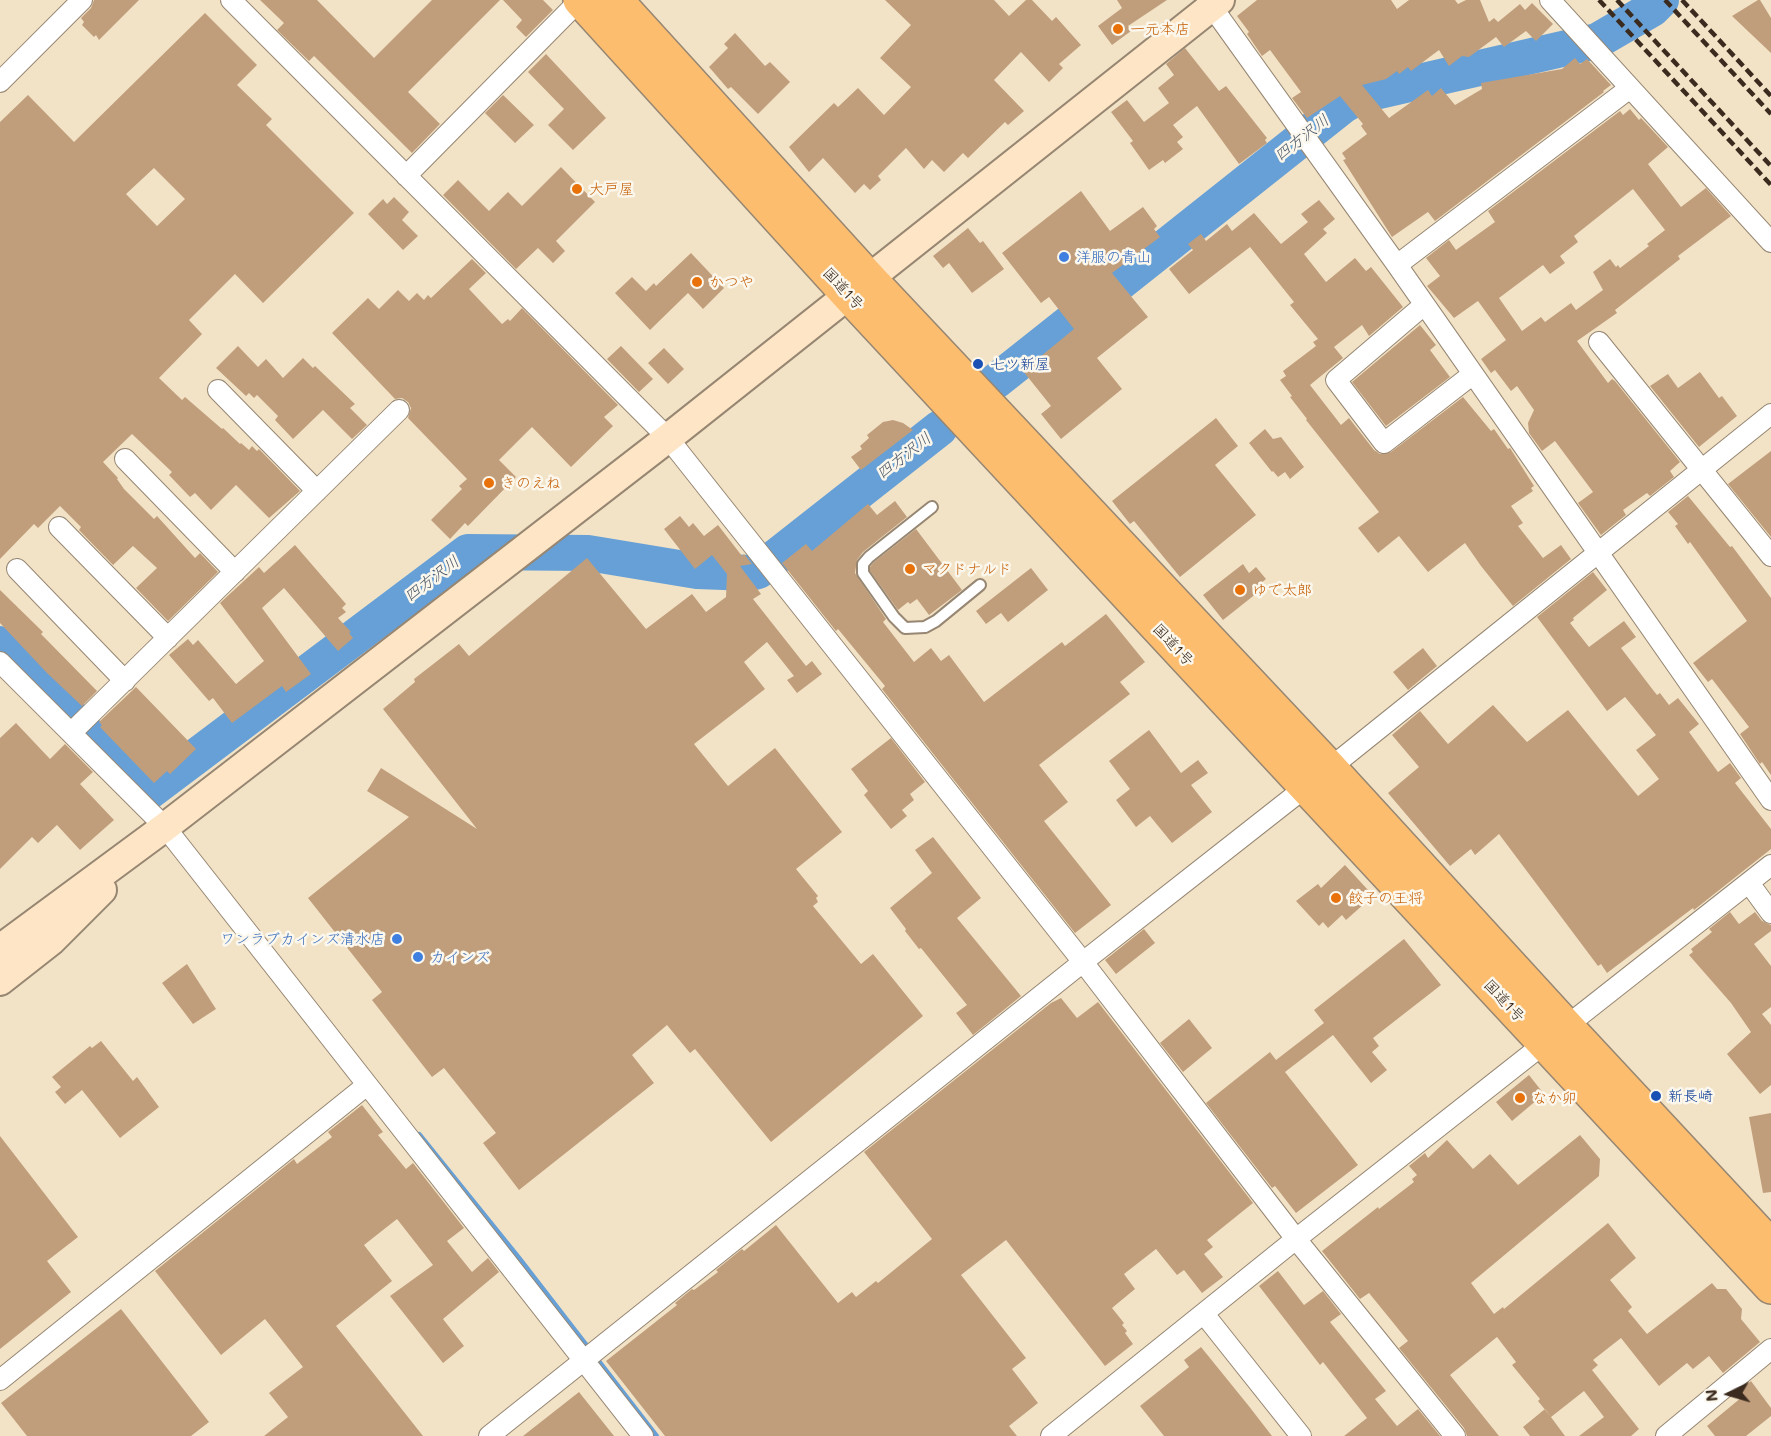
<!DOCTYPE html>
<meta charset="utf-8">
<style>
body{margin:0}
#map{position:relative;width:1771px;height:1436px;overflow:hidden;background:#f2e3c7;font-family:Mali,sans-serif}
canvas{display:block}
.north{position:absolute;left:1699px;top:1364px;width:60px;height:60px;-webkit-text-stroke:4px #fbf7ec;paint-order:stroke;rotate:265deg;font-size:16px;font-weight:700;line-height:24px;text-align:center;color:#3b2a1e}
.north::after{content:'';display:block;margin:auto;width:21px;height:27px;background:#3b2a1e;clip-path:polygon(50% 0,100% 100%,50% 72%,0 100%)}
</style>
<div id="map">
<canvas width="1771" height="1436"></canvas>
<div class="north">N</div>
</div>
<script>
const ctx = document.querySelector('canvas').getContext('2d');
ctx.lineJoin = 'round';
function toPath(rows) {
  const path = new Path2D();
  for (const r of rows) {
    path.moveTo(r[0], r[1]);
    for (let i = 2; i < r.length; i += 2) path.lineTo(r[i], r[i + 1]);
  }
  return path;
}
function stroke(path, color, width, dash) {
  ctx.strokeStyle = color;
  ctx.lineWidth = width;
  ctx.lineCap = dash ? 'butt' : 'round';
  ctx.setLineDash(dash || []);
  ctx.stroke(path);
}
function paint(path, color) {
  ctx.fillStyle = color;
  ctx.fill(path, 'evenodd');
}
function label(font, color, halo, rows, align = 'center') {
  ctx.font = font + ' Mali,"Klee One",sans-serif';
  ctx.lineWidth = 5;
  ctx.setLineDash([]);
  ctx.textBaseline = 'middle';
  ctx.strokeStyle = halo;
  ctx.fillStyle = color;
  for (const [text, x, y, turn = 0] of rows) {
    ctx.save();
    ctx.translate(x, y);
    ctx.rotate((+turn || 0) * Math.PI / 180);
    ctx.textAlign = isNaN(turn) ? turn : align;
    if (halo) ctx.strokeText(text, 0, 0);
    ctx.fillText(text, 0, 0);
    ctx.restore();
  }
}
stroke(toPath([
 [419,1135,519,1259,656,1436]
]), '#67a0d6', 6);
stroke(toPath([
 [996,381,1344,105,1362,95,1597,41,1652,9,1661,0],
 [0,644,146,794,468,552,588,553,697,571,750,573,758,571,940,428]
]), '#67a0d6', 36);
paint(toPath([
 [94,0,139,0,99,40,96,35,94,37,82,25,84,22,81,18,91,8],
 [260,0,317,0,374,58,432,0,500,0,408,92,440,124,412,153,314,56,309,61,277,30,284,23],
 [503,0,543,0,553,10,526,37,516,27,522,20],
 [885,0,994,0,1009,16,1026,0,1032,0,1052,21,1056,17,1081,45,1059,64,1063,68,1049,82,1021,52,994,80,1024,111,1008,125,1005,122,968,158,963,153,944,172,932,160,924,169,906,148,878,176,881,180,870,190,864,184,855,193,823,158,809,172,789,147,834,103,838,107,858,88,884,115,911,87,880,58,911,25],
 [1117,0,1167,0,1128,26,1131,31,1112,45,1098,26,1122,8],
 [1257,0,1391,0,1397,9,1409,0,1455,0,1458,4,1466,0,1480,0,1489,22,1494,18,1498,22,1520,4,1525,10,1532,3,1553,24,1536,41,1526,31,1504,47,1496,37,1469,57,1462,56,1449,66,1439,50,1411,71,1408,67,1399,74,1397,71,1386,79,1362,85,1389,118,1428,90,1432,96,1441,88,1455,105,1482,89,1481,83,1562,69,1575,58,1580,64,1587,59,1611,85,1603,91,1604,92,1435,221,1428,212,1392,237,1343,160,1346,159,1342,153,1367,134,1361,126,1363,124,1340,96,1307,118,1292,98,1301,92,1270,50,1262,56,1247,34,1249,32,1237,16],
 [1758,0,1760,0,1771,18,1771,53,1732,16],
 [205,13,257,65,237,85,272,119,266,125,354,213,263,303,235,274,189,320,202,334,159,378,182,400,185,397,222,429,223,428,240,444,241,443,249,450,252,446,257,451,259,449,300,491,269,518,236,485,211,510,195,493,190,497,169,475,172,472,132,434,103,462,118,478,117,479,124,489,154,519,157,516,195,558,200,553,218,572,168,621,136,588,157,568,133,546,113,565,79,530,81,527,60,506,38,528,34,524,0,559,0,122,28,95,74,142],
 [154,168,185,199,157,226,126,194],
 [735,33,765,66,770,62,790,82,758,114,731,87,728,89,709,67,728,48,724,44],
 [1185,48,1219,91,1226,86,1267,138,1265,140,1267,143,1239,164,1197,106,1173,125,1183,137,1177,142,1183,149,1165,163,1163,160,1149,170,1130,143,1133,141,1111,112,1127,100,1144,122,1169,103,1158,88,1174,75,1166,64],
 [546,54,606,118,573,150,548,125,564,109,528,72],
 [503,95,534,125,515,143,485,113],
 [1630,109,1639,120,1641,118,1668,147,1648,164,1681,207,1706,188,1731,216,1678,256,1680,259,1615,310,1617,313,1577,341,1608,383,1612,379,1615,381,1680,462,1670,471,1674,477,1650,496,1647,493,1623,510,1626,515,1601,535,1578,503,1593,492,1555,441,1542,451,1529,433,1528,423,1534,410,1517,386,1511,391,1495,370,1491,373,1481,359,1506,340,1478,301,1454,318,1427,286,1440,276,1426,258,1449,240,1456,250,1495,222,1488,211,1620,111,1623,115],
 [1633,189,1665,230,1647,244,1649,246,1620,268,1618,265,1616,267,1610,259,1593,272,1603,290,1576,310,1571,303,1545,322,1541,317,1522,331,1499,298,1543,265,1550,274,1565,263,1560,256,1578,242,1574,236],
 [561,167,595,202,556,241,565,251,553,263,538,248,516,269,443,195,458,180,489,211,508,192,522,206],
 [1081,191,1110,231,1143,207,1157,226,1154,229,1160,237,1112,273,1148,317,1097,358,1122,389,1061,439,1041,414,1051,406,1023,371,1074,329,1049,297,1041,303,1002,253],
 [394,197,409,212,402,220,418,236,403,250,368,214,383,199,387,204],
 [1319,200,1335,219,1323,229,1327,233,1304,254,1326,282,1355,258,1366,271,1371,267,1403,307,1369,336,1362,325,1334,347,1343,358,1310,385,1341,425,1349,418,1374,450,1380,454,1391,452,1463,397,1491,431,1494,429,1508,449,1510,448,1534,486,1531,488,1533,491,1511,506,1523,523,1518,526,1543,558,1561,545,1571,559,1513,606,1481,566,1465,543,1428,572,1399,536,1378,553,1358,528,1379,512,1306,420,1307,419,1290,397,1292,396,1280,380,1286,376,1283,371,1316,346,1313,342,1318,339,1290,305,1294,302,1250,247,1189,294,1169,269,1193,250,1188,244,1201,234,1206,241,1227,224,1232,231,1254,213,1281,244,1308,222,1301,214],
 [968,228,980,243,983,241,1004,269,972,293,949,263,943,268,933,256],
 [691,253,724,288,703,309,688,293,650,330,615,293,632,277,646,291,654,283,656,286],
 [472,259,486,273,469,289,502,324,508,319,510,321,522,308,618,405,604,417,613,426,571,467,532,427,499,460,516,477,468,526,465,523,450,539,431,520,462,489,459,486,467,479,408,418,411,408,408,402,402,398,395,399,332,333,368,298,379,309,398,290,409,301,417,293,424,300,428,295,431,298],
 [1420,325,1436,345,1430,350,1450,377,1386,426,1352,382],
 [238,346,258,367,266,359,283,378,303,358,313,368,315,366,355,404,350,408,367,425,352,439,323,410,293,439,275,420,278,416,257,395,254,398,249,393,246,396,216,368],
 [621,346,653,379,639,392,607,359],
 [664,348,684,369,668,384,648,363],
 [1700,372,1719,398,1722,396,1737,416,1699,447,1650,386,1668,374,1678,388],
 [1216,418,1238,446,1215,465,1256,515,1180,577,1134,521,1130,524,1112,501],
 [893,420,903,423,913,430,861,470,851,457,862,449,860,446,869,438,867,435,883,422],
 [1265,429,1273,439,1281,437,1304,467,1290,479,1285,472,1278,477,1273,471,1272,472,1249,443],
 [1771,451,1771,537,1728,484],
 [1688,496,1730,547,1732,546,1771,598,1771,775,1762,762,1760,764,1740,734,1749,727,1712,679,1708,682,1693,663,1747,621,1690,542,1688,544,1675,526,1678,524,1668,512],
 [895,501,907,517,863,552,857,560,855,573,886,619,883,622,914,662,931,648,941,661,949,655,984,702,1062,642,1065,646,1106,614,1145,662,1120,682,1130,694,1039,765,1068,802,1044,821,1111,905,1075,933,882,689,885,686,838,629,836,631,782,563,806,544,812,551,868,504,877,515],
 [680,516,689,527,693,523,704,536,718,525,742,556,744,554,752,564,740,566,761,594,753,599,806,666,812,661,822,674,797,693,787,680,794,676,767,642,744,662,765,689,694,744,728,786,775,748,842,832,796,869,818,896,816,898,818,902,813,906,861,964,873,954,923,1016,771,1142,695,1049,690,1053,667,1025,632,1055,654,1083,519,1190,483,1143,496,1133,444,1068,432,1077,372,1000,382,992,308,898,409,817,367,791,381,768,477,829,383,709,415,682,414,679,459,644,469,656,587,558,646,629,692,594,706,612,726,597,727,574,712,555,695,569,664,529],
 [916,529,962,590,929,615,917,599,910,604,908,602,898,610,870,571,870,567,874,562],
 [295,545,346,604,342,608,346,612,338,618,351,632,349,633,353,638,338,651,284,588,262,608,311,674,286,692,282,686,232,723,213,698,209,701,169,655,188,639,193,645,198,640,236,684,264,661,220,603,259,567,264,573],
 [1243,564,1249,573,1256,567,1266,579,1259,585,1262,589,1223,620,1203,595],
 [1031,568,1048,590,1008,622,1001,613,986,624,976,611],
 [1593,572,1607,590,1573,618,1574,620,1570,623,1589,647,1624,621,1636,637,1621,648,1653,690,1657,695,1660,693,1669,705,1678,698,1699,724,1689,732,1718,772,1730,763,1741,778,1735,783,1771,829,1771,849,1694,910,1693,908,1607,973,1601,964,1598,966,1499,834,1475,855,1471,849,1450,866,1388,793,1419,767,1392,735,1420,711,1448,744,1493,705,1527,742,1568,710,1638,796,1659,779,1636,750,1656,735,1625,697,1607,711,1537,617],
 [0,590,43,632,41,634,97,691,82,706,47,673,0,623],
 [1423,648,1437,666,1408,690,1393,672],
 [136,687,196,749,170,774,167,771,154,783,100,727,102,725,99,722],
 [16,723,50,759,65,744,93,772,80,784,114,820,80,850,57,825,38,843,32,837,0,869,0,738],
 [1149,730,1181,773,1198,760,1208,773,1191,785,1212,812,1172,843,1150,816,1136,827,1116,800,1130,789,1109,761],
 [891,738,925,782,910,794,914,800,902,810,907,816,891,829,864,795,868,791,851,769],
 [933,837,981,898,957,918,1021,996,973,1035,956,1013,967,1005,921,948,919,949,905,931,906,929,890,908,932,873,915,850],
 [1345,865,1368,890,1359,899,1364,904,1346,920,1342,915,1328,928,1323,922,1319,926,1296,901,1318,884,1321,888],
 [1730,912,1739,924,1755,912,1762,921,1771,925,1771,931,1754,944,1771,966,1771,1007,1762,1014,1771,1025,1771,1085,1760,1094,1727,1054,1751,1032,1731,1003,1689,955,1693,952,1691,949,1712,932,1709,929],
 [1144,929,1155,943,1116,974,1105,960],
 [1404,939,1441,985,1373,1038,1379,1046,1372,1052,1387,1070,1371,1083,1333,1035,1285,1072,1358,1165,1296,1213,1275,1186,1272,1188,1206,1103,1270,1052,1276,1060,1324,1023,1314,1010],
 [187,964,216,1009,193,1024,162,983],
 [1061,998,1077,1018,1098,1002,1253,1203,1207,1240,1213,1247,1204,1254,1223,1277,1202,1293,1184,1270,1177,1275,1156,1249,1124,1274,1135,1289,1112,1308,1124,1323,1122,1325,1127,1331,1125,1333,1133,1344,1105,1366,1006,1240,961,1275,1026,1358,1012,1369,1038,1403,1009,1426,1017,1436,665,1436,606,1361,677,1305,675,1303,692,1289,694,1290,718,1272,716,1270,742,1249,744,1251,776,1225,838,1303,852,1292,856,1297,876,1281,878,1283,932,1239,864,1152,1051,1003],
 [1189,1019,1212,1048,1183,1072,1160,1043],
 [101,1041,133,1081,137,1077,159,1107,120,1138,82,1090,65,1104,55,1092,61,1087,52,1077,90,1046,92,1048],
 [1529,1075,1544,1094,1512,1121,1496,1102],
 [362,1105,383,1132,378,1135,406,1169,413,1163,464,1228,447,1241,472,1272,488,1258,499,1272,443,1319,464,1346,443,1363,390,1296,433,1265,397,1219,364,1245,392,1281,336,1326,423,1436,264,1436,288,1417,269,1393,303,1367,265,1319,221,1355,155,1271,294,1159,297,1164,332,1137,328,1132],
 [1771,1113,1771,1192,1763,1193,1749,1117],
 [1580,1135,1600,1159,1599,1176,1471,1283,1494,1314,1503,1307,1504,1309,1608,1223,1636,1258,1610,1280,1632,1307,1628,1311,1647,1334,1712,1283,1717,1289,1726,1289,1742,1309,1741,1319,1760,1342,1723,1373,1709,1356,1693,1369,1687,1363,1659,1386,1621,1338,1593,1360,1598,1365,1592,1370,1639,1429,1631,1436,1579,1436,1604,1417,1584,1391,1551,1417,1538,1401,1540,1399,1512,1365,1516,1362,1497,1337,1450,1375,1499,1436,1467,1436,1464,1428,1399,1348,1408,1341,1369,1293,1360,1299,1322,1251,1378,1207,1379,1209,1414,1182,1412,1179,1417,1175,1409,1166,1425,1153,1428,1158,1447,1140,1473,1169,1490,1154,1518,1185],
 [0,1136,78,1237,47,1261,71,1292,0,1349],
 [1278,1271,1304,1305,1323,1291,1341,1314,1330,1322,1386,1391,1375,1399,1397,1426,1418,1409,1440,1436,1344,1436,1367,1418,1323,1362,1320,1365,1259,1286],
 [121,1309,209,1422,191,1436,27,1436,1,1403],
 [1201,1347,1248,1405,1272,1436,1164,1436,1140,1406,1189,1367,1184,1360],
 [1751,1381,1771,1408,1771,1416,1746,1436,1715,1436,1707,1426,1742,1397,1738,1392],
 [579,1392,614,1436,523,1436],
 [1545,1409,1565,1436,1530,1436,1523,1427]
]), '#c19e7b');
const lane = toPath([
 [932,507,869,557,863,564,863,573,894,617,905,628,925,627,936,621,980,585]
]);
const street = toPath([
 [231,0,668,438,1083,962,1296,1239,1455,1436],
 [1207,0,1397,265,1771,800],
 [1550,0,1771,242],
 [0,82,82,0],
 [406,176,580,0],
 [1397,265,1630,88],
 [1424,305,1336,380,1384,443,1473,374],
 [1599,342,1771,556],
 [218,390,317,491],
 [125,459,235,572],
 [59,527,168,638],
 [17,569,125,681],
 [0,662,165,827,643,1436],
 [71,733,399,410],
 [1749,883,1771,913],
 [1204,1314,1301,1436],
 [0,1380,367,1085],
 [489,1436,1083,962,1330,768,1771,414],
 [1051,1436,1296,1239,1771,865],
 [1666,1436,1771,1349]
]);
const secondary = toPath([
 [0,949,165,827,668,438,1220,0],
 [0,981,51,941,102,890]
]);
const highway = toPath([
 [580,0,849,296,1771,1287],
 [616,0,869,278,1330,768,1567,1027,1771,1246]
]);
stroke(lane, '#968672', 14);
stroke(street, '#968672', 22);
stroke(secondary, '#968672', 32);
stroke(highway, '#968672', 36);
stroke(lane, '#fff', 10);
stroke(street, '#fff', 20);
stroke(secondary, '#fee5c5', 28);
stroke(highway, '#fcbd6f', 33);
stroke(toPath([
 [1599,0,1771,185],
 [1617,0,1771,166],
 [1665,0,1771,114],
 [1682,0,1771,96]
]), '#3b2a1e', 4.5, [9, 4.5]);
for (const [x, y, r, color] of [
 [1118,29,6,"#e8710a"],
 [577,189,6,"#e8710a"],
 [1064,257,6,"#3f7fe0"],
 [697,282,6,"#e8710a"],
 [978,364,6,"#1a4fb4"],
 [489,483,6,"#e8710a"],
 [910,569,6,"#e8710a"],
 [1240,590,6,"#e8710a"],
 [1336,898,6,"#e8710a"],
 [397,939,6,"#3f7fe0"],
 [418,957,6,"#3f7fe0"],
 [1656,1096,6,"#1a4fb4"],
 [1520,1098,6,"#e8710a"]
]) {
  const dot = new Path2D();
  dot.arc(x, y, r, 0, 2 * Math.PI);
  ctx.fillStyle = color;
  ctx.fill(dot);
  stroke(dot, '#fbf7ec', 2);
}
label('15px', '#c56008', '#fbf7ec', [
 ["一元本店",1130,29],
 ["大戸屋",589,189],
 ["かつや",709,282],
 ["きのえね",501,483],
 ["マクドナルド",922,569],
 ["ゆで太郎",1252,590],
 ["餃子の王将",1348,898],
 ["なか卯",1532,1098]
], 'left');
label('15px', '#366cbe', '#fbf7ec', [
 ["洋服の青山",1076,257],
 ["ワンラブカインズ清水店",385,939,"right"],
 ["カインズ",430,957]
], 'left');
label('15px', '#3b2a1e', '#fbf7ec', [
 ["国道1号",843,289,47],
 ["国道1号",1173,645,47],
 ["国道1号",1504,1001,47]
]);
label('15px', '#164399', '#fbf7ec', [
 ["七ツ新屋",990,364],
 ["新長崎",1668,1096]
], 'left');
label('italic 16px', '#4d5968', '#fbf7ec', [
 ["四方沢川",1302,138,-38],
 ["四方沢川",904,456,-38],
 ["四方沢川",432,579,-37]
]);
</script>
